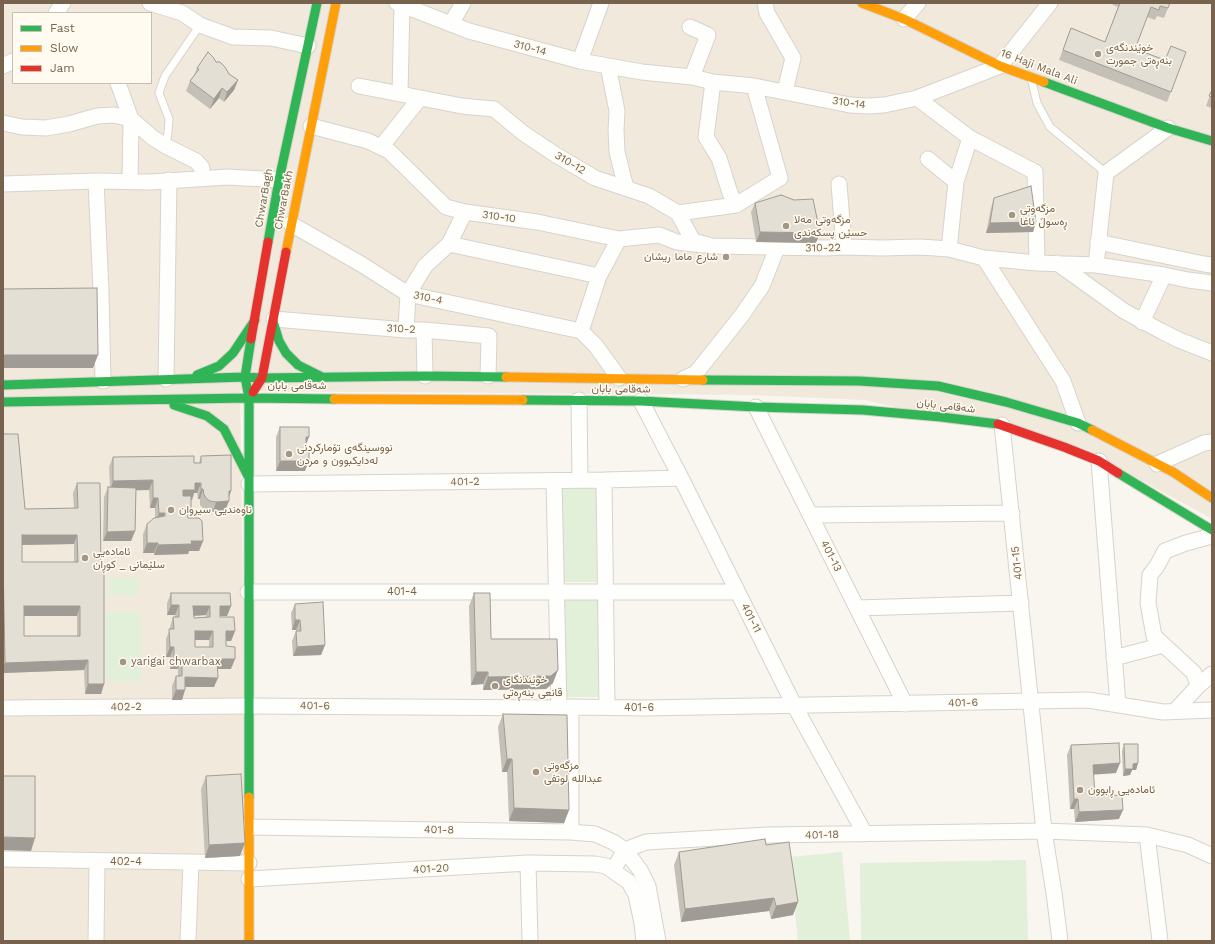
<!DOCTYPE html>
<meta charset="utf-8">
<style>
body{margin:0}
#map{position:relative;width:1215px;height:944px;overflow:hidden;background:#f8f6ee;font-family:"Work Sans",sans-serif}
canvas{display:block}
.frame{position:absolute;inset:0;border:4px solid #77634d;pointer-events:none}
.legend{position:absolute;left:12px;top:12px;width:140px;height:72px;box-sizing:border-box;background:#fffbf0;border:1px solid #c9beaf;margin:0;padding:5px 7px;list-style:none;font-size:12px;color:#77634d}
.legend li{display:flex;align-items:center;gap:8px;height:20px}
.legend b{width:20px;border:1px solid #c9beaf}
</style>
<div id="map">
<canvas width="1215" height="944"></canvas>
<div class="frame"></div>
<ul class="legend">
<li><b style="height:5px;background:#30b455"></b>Fast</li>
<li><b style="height:5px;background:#ff9f0a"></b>Slow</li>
<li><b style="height:5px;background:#e5322d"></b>Jam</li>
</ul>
</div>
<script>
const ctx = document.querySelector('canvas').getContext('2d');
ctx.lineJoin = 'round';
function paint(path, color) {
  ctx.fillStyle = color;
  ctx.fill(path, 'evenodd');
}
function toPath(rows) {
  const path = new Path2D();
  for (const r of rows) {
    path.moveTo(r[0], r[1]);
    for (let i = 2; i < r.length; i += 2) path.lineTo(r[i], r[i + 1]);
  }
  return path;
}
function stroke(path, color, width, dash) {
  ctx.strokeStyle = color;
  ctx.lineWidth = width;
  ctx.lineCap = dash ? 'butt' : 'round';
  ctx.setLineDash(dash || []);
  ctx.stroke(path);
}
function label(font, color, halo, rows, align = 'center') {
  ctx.font = font + ' "Work Sans",Vazirmatn,sans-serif';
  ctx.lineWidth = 3;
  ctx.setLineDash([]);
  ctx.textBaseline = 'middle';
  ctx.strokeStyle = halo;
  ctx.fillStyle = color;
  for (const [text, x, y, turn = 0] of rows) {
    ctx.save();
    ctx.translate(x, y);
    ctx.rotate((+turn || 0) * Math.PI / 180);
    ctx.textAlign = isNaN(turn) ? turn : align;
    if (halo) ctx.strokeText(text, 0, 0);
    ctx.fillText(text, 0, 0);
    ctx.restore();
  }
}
paint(toPath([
 [3,3,1212,3,1212,519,1092,453,865,400,753,395,240,391,248,941,3,941],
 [13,13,151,13,151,83,13,83]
]), '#f1eadc');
paint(toPath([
 [561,488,596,488,597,582,562,582],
 [108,578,139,578,139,595,108,595],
 [564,597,598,598,598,697,564,697],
 [106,612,141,612,141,681,106,681],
 [842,852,850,941,798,941,790,857],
 [1026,860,1028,941,861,941,860,863]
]), '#e2efd9');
const lane = toPath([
 [1032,82,1037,103,1050,127,1106,173],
 [166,146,168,133,169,119,159,93,165,76,200,25]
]);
const street = toPath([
 [150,3,182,13,200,25,233,37,271,38,308,46],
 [397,3,469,31,580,61,642,72,692,77,713,82,754,86,850,105,868,106,884,105,917,98,1000,66,1050,3],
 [765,3,767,13,793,58,785,91],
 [56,13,63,3],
 [904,19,918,3],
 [451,24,463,3],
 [690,27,708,35,692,77],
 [580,61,601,3],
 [3,66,13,61],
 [608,66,617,111,616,130,617,152,626,188],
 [713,82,706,137,719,158,730,193,736,205],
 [118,83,131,119,130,182],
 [359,86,462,106,494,109,523,133,556,155,595,178,649,196,678,213,736,205,780,178,754,86],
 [400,94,402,5],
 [917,98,970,138,1035,172,1037,263],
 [3,123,22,127,46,128,69,124,97,116,114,115,131,119,153,138,166,146,196,161,202,168,202,178],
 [311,126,368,141,389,151,446,207,465,212,537,222,619,239,659,235,677,242,703,245],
 [381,147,420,98],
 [928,159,956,182],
 [96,181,101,291,103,381],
 [3,184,96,181,150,182,228,177,279,180],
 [839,184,844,247],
 [678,213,693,241,712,246,826,248,844,247,882,248,920,247,935,248,949,249,984,258,1037,263,1096,265,1164,275,1188,280,1212,283],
 [291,224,361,264,408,294,581,331],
 [619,239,599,276,581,331,596,346,619,378],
 [1098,242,1204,264,1212,265],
 [449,244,599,276],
 [949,249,956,182,970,138],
 [984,258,1063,381,1078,423],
 [1057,263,1124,311,1161,331,1179,340,1212,353],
 [1096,265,1106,173,1168,128],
 [274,319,406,330,424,330,489,336,488,376],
 [1142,322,1164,275],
 [406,330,408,294,425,266,449,244,465,212],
 [424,330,425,376],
 [166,379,169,180],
 [683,379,696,373,742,315,762,286,777,248],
 [579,400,580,480],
 [641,401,681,478,794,705,865,834],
 [756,407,905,704],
 [1002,425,1044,831,1054,893,1060,941],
 [1099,461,1118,705],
 [1157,464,1204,443,1212,442],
 [604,480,607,707],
 [554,481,559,708],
 [249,484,604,480,681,478],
 [810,515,1012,513],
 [248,592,737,592],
 [857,608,1021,603],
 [1114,658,1163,645],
 [1198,686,1212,674],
 [571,707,571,832],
 [3,708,248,706,559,708,571,707,645,708,1088,700,1163,712,1212,710],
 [1175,711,1198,686,1194,673,1154,636,1148,603,1150,575,1157,566,1165,551,1186,543,1212,536],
 [249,827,571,832,595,834,613,842,625,850,640,870,648,886,658,941],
 [1147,835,1160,941],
 [3,859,249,863],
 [528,863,530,941],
 [613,870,625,850,646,842,768,835,1044,831,1147,835,1188,845,1212,856],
 [249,879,528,863,595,864,606,866,629,882,636,895,642,923,644,941],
 [96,941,97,862],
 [188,941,191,862]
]);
const fast = toPath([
 [1044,82,1168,128,1212,141],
 [268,242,279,180,317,3],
 [273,321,279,341,286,353,298,365,320,376],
 [197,375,219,366,233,353,255,320],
 [703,380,859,381,938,386,1006,402,1078,423,1092,430],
 [3,385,245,377,262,378,425,376,506,377],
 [523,400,641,401,756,407,863,410,941,417,998,424],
 [3,402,249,398,334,399],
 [174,405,207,416,224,429,249,478],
 [1118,473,1212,530],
 [249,797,249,398,245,377,251,339]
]);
const slow = toPath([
 [862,3,904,19,1000,66,1044,82],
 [286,252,336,3],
 [506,377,703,380],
 [334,399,523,400],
 [1092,430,1173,472,1212,498],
 [249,797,249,941]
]);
const jam = toPath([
 [251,339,268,242],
 [253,392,262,378,286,252],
 [998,424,1064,447,1099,461,1118,473]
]);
stroke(lane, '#d7d3cc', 9);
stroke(street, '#d7d3cc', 17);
stroke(fast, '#d8d3cc', 11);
stroke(slow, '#d8d3cc', 11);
stroke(jam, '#d8d3cc', 11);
stroke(lane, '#fefefc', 7);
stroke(street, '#fefefc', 15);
stroke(fast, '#30b455', 9);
stroke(slow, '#ff9f0a', 9);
stroke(jam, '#e5322d', 9);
paint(toPath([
 [1109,3,1170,3,1164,18,1157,16,1155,20,1147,17,1135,49,1165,60,1186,52,1167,102,1059,60,1071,28,1105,42,1118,7],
 [216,62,229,74,238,80,234,90,224,102,219,98,210,109,186,91,190,81,194,76,197,68],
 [1212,90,1212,108,1206,106],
 [994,198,1036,222,1033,232,986,233,991,208],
 [755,203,816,243,756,242,751,212],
 [280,427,306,445,305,471,276,471,276,437],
 [3,434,25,509,74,509,73,493,77,483,101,569,104,684,101,694,85,694,84,670,3,673],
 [74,544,74,562,22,562,22,545],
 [24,616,77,616,77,636,24,636],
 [201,456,229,498,225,511,213,512,207,510,203,508,200,505,200,499,198,499,197,493,194,493,192,500,191,500,188,518,203,541,199,551,189,551,188,554,154,555,154,553,143,553,143,534,147,524,155,518,155,508,150,508,149,490,136,490,135,531,131,541,103,541,104,497,108,487,110,487,109,467,113,457,199,463],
 [171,593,231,606,227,616,220,616,220,617,235,631,231,641,226,641,226,646,231,669,218,669,214,687,185,687,182,700,172,700,172,686,176,676,178,676,178,669,170,669,170,657,166,657,166,639,170,629,170,627,173,617,175,617,175,615,167,615,167,603],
 [206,615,206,617,194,618,194,616],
 [195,640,209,640,209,647,195,647],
 [474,593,491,639,553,683,546,689,483,690,483,684,471,685,469,606],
 [295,604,325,645,321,655,293,656,292,641,296,631,297,631,296,630,292,630,291,613],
 [503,714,569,810,564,823,509,821,507,772,502,772,498,727],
 [1124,744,1138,763,1136,770,1132,770,1130,775,1123,776,1122,751],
 [1071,745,1116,773,1093,774,1095,796,1119,819,1075,822,1074,809,1070,809,1067,755],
 [206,776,240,856,205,858,201,789],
 [766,845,798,902,793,915,771,919,769,911,681,922,674,865,679,852]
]), '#c4c0b7');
paint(toPath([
 [238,80,234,90,224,102,227,92],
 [222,88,219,98,210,109,214,99],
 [1036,222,1033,232,986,233,990,223],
 [760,232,820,233,816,243,756,242],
 [3,355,98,355,93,368,3,368],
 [306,437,309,437,305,447],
 [280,461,309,461,305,471,276,471],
 [153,480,149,490,110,491,113,481],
 [195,483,201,483,197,493,194,493,192,500,179,500,183,490],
 [201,489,203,489,200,499,198,499],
 [229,491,231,491,228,501],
 [153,498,158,498,155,508,150,508],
 [229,501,225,511,213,512,216,502],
 [187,510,191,510,187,520],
 [159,513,165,513,161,523,155,523],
 [135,531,131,541,103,541,107,532],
 [22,535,77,535,74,544,19,545],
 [191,541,203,541,199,551,189,551,188,554,154,555,158,545],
 [147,543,158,543,154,553,143,553],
 [171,605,179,605,175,615,167,615],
 [24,606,80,606,77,616,20,616],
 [193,606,210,606,206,615,190,616],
 [220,606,231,606,227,616,217,616],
 [295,620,300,620,296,630,292,630],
 [195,631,213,631,209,640,191,640],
 [226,631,235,631,231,641,222,641],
 [325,645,321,655,293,656,297,647],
 [170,647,174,647,170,657,166,657],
 [174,659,182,659,178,669,170,669],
 [217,659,235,659,231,669,214,669],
 [88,660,84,670,3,673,3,668,5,663],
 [558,670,553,683,546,689,483,690,488,677],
 [476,672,488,672,483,684,471,685],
 [185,677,218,678,214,687,181,687],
 [88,684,104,684,101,694,85,694],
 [176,690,185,690,182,700,172,700],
 [507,759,512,759,507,772,502,772],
 [1120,763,1116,773,1089,775,1093,765],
 [1138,763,1136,770,1132,770,1130,775,1123,776,1125,769,1133,764],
 [1074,799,1078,799,1074,809,1070,809],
 [514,808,569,810,564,823,509,821],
 [1123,810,1119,819,1075,822,1079,812],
 [3,837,35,838,31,851,3,850],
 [245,843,240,856,205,858,209,845],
 [774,898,769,911,681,922,685,909],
 [798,902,793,915,771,919,776,906]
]), '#a09c95');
const building = toPath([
 [1120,3,1170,3,1168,8,1160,6,1159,10,1151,7,1135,49,1165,60,1171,46,1186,52,1171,92,1063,50,1071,28,1105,42,1120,3],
 [208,52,213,57,216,62,220,62,225,67,229,74,238,80,227,92,222,88,214,99,190,81,199,69,197,68,208,52],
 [1212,90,1212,97,1209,96,1212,90],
 [1031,186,1036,222,990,223,994,198,1031,186],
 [781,195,794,200,813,199,820,233,760,232,755,203,781,195],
 [97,288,98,355,3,355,3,289,97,288],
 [280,427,309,427,309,437,306,437,306,451,309,450,309,461,280,461,280,427],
 [3,434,18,434,25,509,78,508,77,483,100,483,101,569,104,569,104,684,88,684,88,660,5,663,3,559,3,434],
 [22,535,77,535,78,562,22,562,22,535],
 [24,606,80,606,80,636,24,636,24,606],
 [231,455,231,491,229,491,229,501,216,502,210,501,207,499,204,495,203,489,201,489,201,483,195,483,195,490,183,490,183,496,191,496,191,510,187,510,188,518,199,518,202,521,203,541,191,541,192,544,158,545,158,543,147,543,147,524,154,518,165,516,165,513,159,513,158,498,153,498,153,480,113,481,113,457,194,456,194,463,201,463,201,456,231,455],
 [108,487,136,488,135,531,107,532,108,487],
 [171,593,230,593,231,606,220,606,220,617,234,617,235,631,226,631,226,646,235,647,235,659,217,659,218,678,185,677,185,690,176,690,176,676,182,676,182,659,174,659,174,647,170,647,169,629,174,629,173,617,179,617,179,605,171,605,171,593],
 [193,606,210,606,210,617,194,618,193,606],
 [195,631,213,631,213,647,195,647,195,631],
 [474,593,490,593,491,639,557,639,558,670,551,676,488,677,488,672,476,672,474,593],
 [323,602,325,645,297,647,296,631,301,631,300,620,295,620,295,604,323,602],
 [503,714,567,715,569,810,514,808,512,759,507,759,503,714],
 [1119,743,1120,763,1093,765,1095,796,1122,795,1123,810,1079,812,1078,799,1074,799,1071,745,1119,743],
 [1124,744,1138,744,1138,763,1133,764,1133,769,1125,769,1124,744],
 [241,774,245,843,209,845,206,776,241,774],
 [3,776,35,776,35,838,3,837,3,776],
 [765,839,766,845,789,842,798,902,776,906,774,898,685,909,679,852,765,839]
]);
paint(building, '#e4dfd5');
stroke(building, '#a09c95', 1);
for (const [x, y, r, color] of [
 [1098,54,4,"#a49685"],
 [1012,215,4,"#a49685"],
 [786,226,4,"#a49685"],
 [726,257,4,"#a49685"],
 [289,454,4,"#a49685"],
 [171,510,4,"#a49685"],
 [85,558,4,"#a49685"],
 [123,662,4,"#a49685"],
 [495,686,4,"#a49685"],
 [536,772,4,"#a49685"],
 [1080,790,4,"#a49685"]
]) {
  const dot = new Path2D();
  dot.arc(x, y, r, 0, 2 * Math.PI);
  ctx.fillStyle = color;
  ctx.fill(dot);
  stroke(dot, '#fffbf0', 1.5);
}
label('11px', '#77634d', '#fffbf0', [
 ["310-14",530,48,15],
 ["16 Haji Mala Ali",1039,67,21],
 ["310-14",849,103,8],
 ["310-12",570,163,31],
 ["ChwarBagh",264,198,-80],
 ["ChwarBakh",284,200,-79],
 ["310-10",499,217,8],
 ["310-22",823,248,-1],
 ["310-4",428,298,12],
 ["310-2",401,329,3],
 ["شەقامی بابان",297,386],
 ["شەقامی بابان",621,389,1],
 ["شەقامی بابان",946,406,7],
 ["401-2",465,482,-1],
 ["401-13",831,556,63],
 ["401-15",1017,563,-96],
 ["401-4",402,592],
 ["401-11",751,618,63],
 ["401-6",963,703,-1],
 ["401-6",315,706,1],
 ["402-2",126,707,-1],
 ["401-6",639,708],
 ["401-8",439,830,1],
 ["401-18",822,835,-1],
 ["402-4",126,862],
 ["401-20",431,869,-3]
]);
label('11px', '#77634d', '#fffbf0', [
 ["خوێندنگەی",1106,48],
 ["بنەڕەتی جمورت",1106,61],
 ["مزگەوتی",1020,209],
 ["ڕەسوڵ ئاغا",1020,222],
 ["مزگەوتی مەلا",794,220],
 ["حسێن پسکەندی",794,233],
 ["شارع ماما ريشان",718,257,"right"],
 ["نووسینگەی تۆمارکردنی",297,448],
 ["لەدایکبوون و مردن",297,461],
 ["ناوەندیی سیروان",179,510],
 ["ئامادەیی",93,552],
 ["سلێمانی _ کوڕان",93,565],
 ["yarigai chwarbax",131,662],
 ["خوێندنگای",503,680],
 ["قانعی بنەڕەتی",503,693],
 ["مزگەوتی",544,766],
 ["عبداللە لوتفی",544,779],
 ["ئامادەیی ڕابوون",1088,790]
], 'left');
</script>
